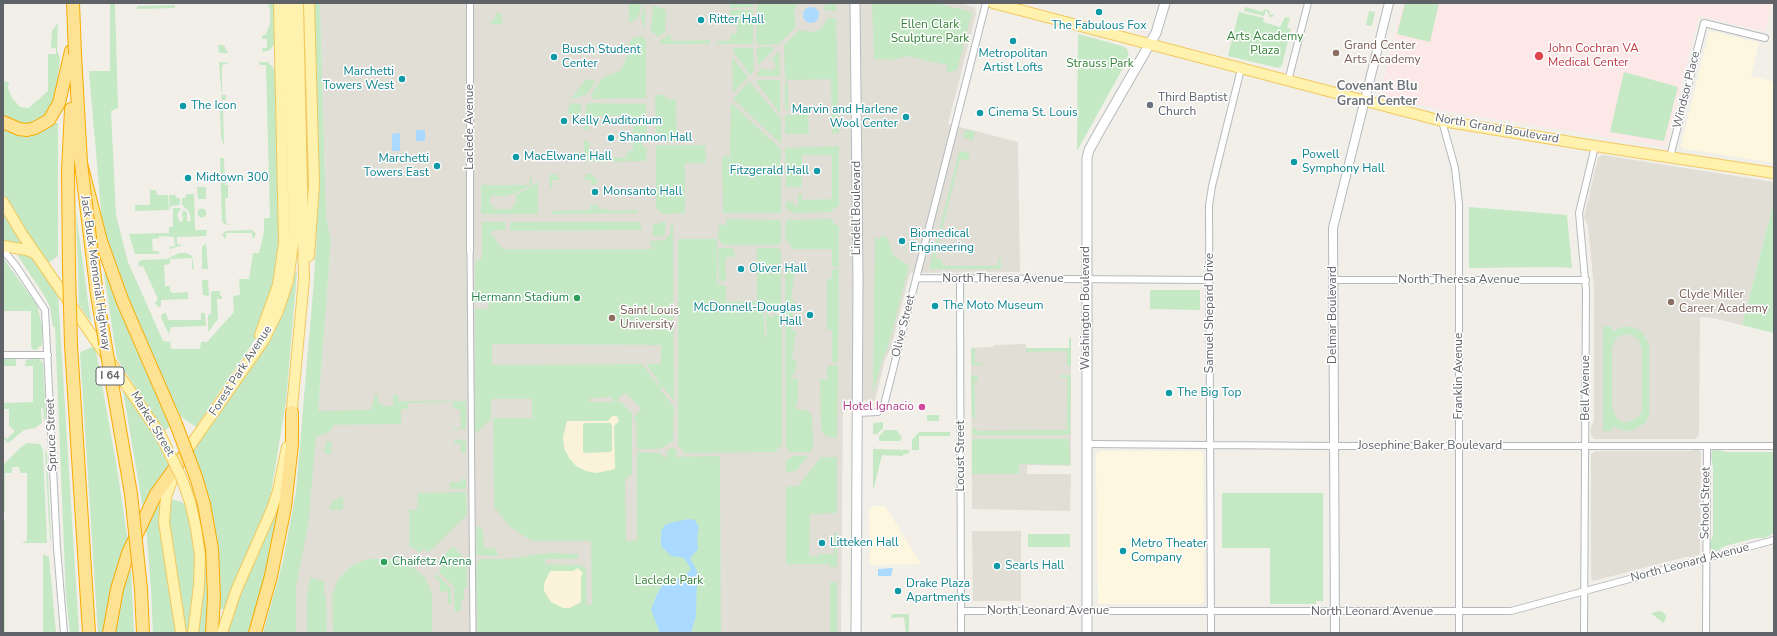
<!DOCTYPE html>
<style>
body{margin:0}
#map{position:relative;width:1777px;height:636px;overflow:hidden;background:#f1efe8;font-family:"Nunito Sans",sans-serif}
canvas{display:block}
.frame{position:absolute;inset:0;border:4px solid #5f6368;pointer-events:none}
</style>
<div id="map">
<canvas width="1777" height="636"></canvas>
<div class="frame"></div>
</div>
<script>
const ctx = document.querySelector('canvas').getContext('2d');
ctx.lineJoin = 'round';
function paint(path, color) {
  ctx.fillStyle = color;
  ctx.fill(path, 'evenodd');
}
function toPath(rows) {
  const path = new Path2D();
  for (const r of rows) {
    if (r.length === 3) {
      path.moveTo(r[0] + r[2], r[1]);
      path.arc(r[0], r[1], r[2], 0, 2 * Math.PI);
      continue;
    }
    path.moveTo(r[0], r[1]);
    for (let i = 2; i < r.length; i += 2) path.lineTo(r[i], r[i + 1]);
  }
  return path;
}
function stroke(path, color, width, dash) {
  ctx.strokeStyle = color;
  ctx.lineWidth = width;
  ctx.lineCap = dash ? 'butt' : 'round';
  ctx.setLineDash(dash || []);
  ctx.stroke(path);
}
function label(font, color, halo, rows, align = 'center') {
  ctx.font = font + ' "Nunito Sans",sans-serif';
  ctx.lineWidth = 3;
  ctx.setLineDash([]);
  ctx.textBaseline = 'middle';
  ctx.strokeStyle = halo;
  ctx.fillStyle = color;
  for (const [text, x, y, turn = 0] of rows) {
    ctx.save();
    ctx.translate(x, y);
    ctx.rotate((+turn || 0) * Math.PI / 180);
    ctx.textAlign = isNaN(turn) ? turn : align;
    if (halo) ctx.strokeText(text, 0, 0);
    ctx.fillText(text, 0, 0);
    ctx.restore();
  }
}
paint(toPath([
 [1712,31,1759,43,1751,76,1774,82,1774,163,1685,149,1681,146,1709,32],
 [1101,451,1199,451,1203,453,1204,600,1202,604,1098,604,1096,454],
 [873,506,885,506,921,564,870,565,869,509]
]), '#fef7e0');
paint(toPath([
 [320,3,959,3,975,7,976,14,948,124,1018,142,1020,272,910,273,891,348,885,360,875,401,843,400,841,633,284,633,318,411,331,241,326,217],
 [1602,155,1774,182,1774,201,1742,325,1713,318,1700,317,1699,435,1695,439,1594,439,1591,435,1591,427,1594,421,1594,288,1588,226,1584,217,1598,158],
 [1026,344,1026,348,1071,348,1071,466,1027,465,1027,474,1071,474,1070,511,972,509,971,348,993,347,994,345],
 [1695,449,1699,449,1701,453,1700,554,1693,557,1686,557,1593,581,1591,577,1591,454,1596,451,1692,451],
 [972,531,1021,531,1021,601,973,601]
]), '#e1ded6');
paint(toPath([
 [1403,3,1772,3,1765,32,1699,16,1667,141,1663,146,1452,112,1384,97,1381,91]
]), '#fce8e6');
paint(toPath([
 [110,3,115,3,118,108,111,111,116,215,128,262,163,341,170,342,171,349,200,349,201,342,207,342,234,312,233,296,240,295,239,279,249,279,253,253,259,253,264,232,264,218,270,218,266,65,260,65,259,62,268,62,276,71,280,248,276,279,263,322,254,341,196,427,177,414,114,269,102,222,89,71,110,71],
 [268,3,274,3,275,43,270,50,263,52,262,48,267,48,267,39,262,39,262,36,266,34,270,24,270,10],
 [313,3,320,3,326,217,331,241,318,411,371,410,375,394,378,395,378,403,382,403,382,406,393,406,393,395,398,395,398,401,466,401,466,429,453,430,454,428,461,428,460,410,453,408,453,402,408,403,408,409,401,409,401,424,333,425,331,431,316,437,308,526,296,587,296,633,263,633,283,561,296,491,314,280,317,230],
 [629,3,642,3,638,18,629,23],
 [730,3,753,3,753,7,730,8],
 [757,3,798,3,794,11,796,27,779,44,760,45,756,42],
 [824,3,836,3,836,11,824,10,825,5],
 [872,3,936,3,972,12,957,70,946,73,948,65,906,56,894,60,874,59],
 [1405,3,1439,3,1430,42,1397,34],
 [175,5,175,8,137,9,137,6],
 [653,5,666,10,665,32,658,37,651,31],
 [644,6,645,7,645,31,641,18],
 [1245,7,1263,12,1264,9,1269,10,1270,15,1274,14,1273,17,1270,17,1266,10,1264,16,1244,11],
 [730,10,753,10,753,44,716,44,718,41,730,41,731,34,737,34,737,25,730,25],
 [1369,11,1375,12,1372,26,1366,25],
 [1239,12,1264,18,1263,22,1280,27,1285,17,1290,18,1287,28,1291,29,1282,65,1279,68,1228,56],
 [496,13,501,13,503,24,490,24,494,19],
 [828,18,836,18,839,133,833,133,832,136,831,79,787,80,785,78,784,45,799,30,814,32,821,29],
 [58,23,57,50,60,58,56,97,45,118,38,122,21,124,9,120,3,115,3,81,9,82,8,88,12,98,20,107,29,108,48,91,48,54,56,54,56,48,51,48,52,31],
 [1078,34,1122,46,1127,49,1129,57,1077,151],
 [668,35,671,35,671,41,710,40,710,44,660,44,661,40],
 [640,36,646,40,646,98,593,99,591,94,602,78,621,70,627,57,630,41,633,38],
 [218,45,224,45,228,53,219,53],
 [760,47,773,47,774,49,758,65,756,50],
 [733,48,753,48,754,71,750,75,734,53],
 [779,51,780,76,758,76,757,73,762,68,769,71,774,70,776,65,772,59],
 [732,57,748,77,733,93],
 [219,62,229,63,222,65,222,95,226,95,226,100,222,100],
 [1624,72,1678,87,1664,141,1610,132],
 [586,79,596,81,586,95,571,99],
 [758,80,780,80,780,114,756,81],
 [749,81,781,119,781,144,733,99],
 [788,82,788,108,807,107,807,110,785,109,785,84],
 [655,95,663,95,669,100,676,99,677,142,656,142],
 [570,103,581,104,581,114,567,114],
 [588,103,646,104,647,135,643,135,643,147,647,147,646,161,589,162,587,160,587,155,584,152,584,141,589,141,589,150,593,150,593,153,597,153,597,157,626,158,626,153,629,153,629,150,633,150,633,122,626,120,625,116,597,116,596,120,593,120,593,123,589,123,589,130,584,130,586,106],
 [731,103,781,149,781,212,780,213,723,213,722,156,730,156],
 [223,108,224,146,221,137,220,109],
 [808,114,809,134,785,134,785,115],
 [55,123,58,123,58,256,47,264,18,220,3,193,3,126,50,126],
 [965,130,975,132,973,141,963,137],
 [656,145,705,145,706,163,685,163,685,213,663,214,656,208],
 [839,146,839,206,833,209,832,212,795,213,786,209,786,201,794,202,794,206,798,206,798,194,802,194,802,200,832,199,832,155,802,155,802,187,786,187,785,148],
 [962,151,970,153,968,160,960,159,935,258,942,260,943,266,998,266,999,258,1001,258,1001,269,929,269,959,152],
 [220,158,224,158,225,185,228,185,228,198,225,198,226,223,231,225,224,224,222,221],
 [551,174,556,174,560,180,552,180,552,188,550,188,549,176],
 [586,174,591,174,597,180,597,184,591,185,591,180,584,180],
 [530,178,532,178,532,184,514,194,509,194,509,196,490,196,490,205,493,205,493,209,513,209,513,205,516,204,516,195,538,182,538,214,481,214,481,185,529,185],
 [197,187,206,187,206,199,198,199],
 [150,190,156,190,157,195,168,195,169,210,135,211,135,205,150,205],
 [187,194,194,194,195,230,207,230,206,236,177,237,177,244,183,245,170,249,169,247,175,246,174,237,159,236,159,238,152,239,153,251,159,251,159,254,135,254,129,234,169,233,169,227,173,227,173,208,181,208,177,215,180,222,183,220,182,214,183,210,187,212,187,221,191,221,189,211,182,205,182,198,185,198],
 [169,195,175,195,177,198,180,198,180,203,179,205,171,206,170,210],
 [1774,201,1774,333,1742,325],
 [590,205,598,205,598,209,607,209,607,211,638,210,637,213,552,214,552,211,590,210],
 [1469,207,1567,215,1572,268,1555,267,1469,268],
 [202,213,4.5],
 [3,210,23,243,23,245,11,244,3,240],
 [76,212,86,287,91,322,79,305],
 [726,219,779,220,781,222,781,242,778,245,723,245,718,238,719,225,726,225],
 [832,219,834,224,839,226,839,267,832,266,832,249,792,249,785,237,786,220],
 [482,222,505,222,506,230,493,230,491,234,503,249,654,249,650,244,650,241,665,240,670,234,671,224,673,222,674,401,663,387,660,389,674,407,673,441,660,449,637,449,636,420,634,420,634,416,636,415,641,408,626,393,619,397,619,401,612,401,612,397,591,398,589,402,621,402,632,413,632,474,625,480,626,541,637,540,637,452,661,453,662,457,667,457,667,451,672,447,677,451,676,457,720,456,721,633,477,633,476,567,479,559,506,559,548,553,578,554,578,559,546,559,545,564,581,565,586,569,587,605,592,605,591,541,532,541,510,527,494,507,493,418,532,418,532,399,491,399,491,419,475,434,475,309,489,309,488,302,475,302,475,262,481,259,482,255],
 [492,344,661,345,661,364,646,364,660,383,658,385,642,364,492,365],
 [510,222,640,222,642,230,510,231],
 [659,222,666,222,665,234,661,237,653,236,653,224,659,224],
 [252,230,256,234,253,239,252,233,226,233,226,239,222,235,226,231],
 [883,235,888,239,893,255,909,266,888,347,883,357,873,394,875,238,876,236,878,240],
 [678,239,717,239,717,283,726,286,726,302,757,301,757,250,755,248,779,248,781,251,781,313,774,313,771,310,767,313,771,318,774,315,782,315,782,445,775,452,684,453,678,445],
 [765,304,767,337,765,337,763,306,714,305],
 [206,243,208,269,202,269,202,247],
 [718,248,732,248,733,252,735,252,734,257,725,257,726,281,719,281],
 [16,253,29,255,33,258,58,294,79,633,70,633,66,596,55,327,53,327,50,307,44,295],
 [179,253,186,253,192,256,194,269,192,269,192,258,170,259,170,264,164,265,165,286,170,286,170,291,173,293,188,292,188,299,161,300,161,306,158,307,155,303,158,299,143,266,139,267,138,262,142,260,167,259],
 [3,258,37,305,42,326,42,345,36,350,32,349,31,345,31,311,3,311],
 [792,267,792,271,795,270,791,300,795,301,791,330,796,331,792,359,797,360,795,373,791,376,792,378,798,379,798,402,796,403,796,409,807,410,812,416,813,446,810,452,793,452,789,451,786,445,785,276,785,271],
 [832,269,839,269,838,362,832,362,832,330,827,330,827,279,832,279],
 [297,272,286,401,270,499,253,544,224,609,219,609,205,487,193,451,202,435,262,353,284,309,294,273],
 [105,273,171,426,164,431,117,359,104,274],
 [202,280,208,280,209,296,203,295],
 [1150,290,1200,290,1200,310,1150,309],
 [213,291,220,291,220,296,222,296,222,299,217,299,218,319,208,332,208,315,211,314,211,292],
 [166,313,168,320,201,320,201,313,205,313,206,326,171,327,169,334,161,318,162,314],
 [1603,326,1612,327,1612,332,1622,327,1633,327,1642,332,1649,344,1649,415,1645,423,1634,430,1624,431,1612,426,1612,431,1603,431],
 [1630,334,1638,339,1642,348,1642,410,1638,418,1625,423,1617,419,1612,409,1612,348,1615,340,1619,336],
 [1071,337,1071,366,1067,366,1067,351,1026,352,1026,348,1069,348,1069,339],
 [95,346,117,468,128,542,106,633,98,633,80,352],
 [971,348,975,348,975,363,982,363,982,365,972,365],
 [3,357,14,357,16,360,16,366,3,366],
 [38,358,43,363,46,418,44,421,43,408,41,408,42,423,35,428,24,430,8,443,3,438,3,436,7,439,15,431,9,426,9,409,3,409,3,403,33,402,33,366,25,366,26,360],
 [831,365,838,365,837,438,825,436,821,430,820,379,827,379,827,368],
 [971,375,978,376,978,380,975,381,975,418,972,418],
 [1060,375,1071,375,1070,435,972,435,972,428,976,428,976,431,1067,430,1067,378,1061,378],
 [122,385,148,424,169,465,143,509],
 [927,415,939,415,939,421,927,421],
 [883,422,883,428,877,434,873,434,873,423],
 [885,430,897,430,902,438,900,441,879,441,879,436],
 [919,432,950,432,950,436,919,436,919,450,912,450,912,440],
 [456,439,466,441,466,453,461,453,461,444,453,443],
 [972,439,1069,439,1070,465,1019,464,1019,474,972,474],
 [327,441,332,442,331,454,326,454,324,451],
 [27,443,40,444,43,450,47,543,21,543,27,541,27,473,20,473,19,467,12,467,12,473,5,473,5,512,3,512,3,465,20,448],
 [873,449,910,450,908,454,903,454,903,456,882,455,873,491],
 [1716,449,1726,452,1774,452,1774,533,1765,538,1756,538,1725,546,1717,551,1711,549,1710,544,1713,535,1713,468,1711,456,1712,451],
 [45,450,47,453,51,539,50,542],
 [793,456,808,456,796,471,786,472,786,461],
 [821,457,837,457,837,513,810,514,809,556,818,557,819,554,834,554,834,533,837,533,837,567,830,567,829,564,786,564,786,487,798,486],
 [285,472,276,532,257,610,248,633,226,633],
 [461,479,466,479,466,489,450,489,450,482,460,482],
 [466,492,467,515,428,553,424,549,419,553,413,547,409,547,409,510,417,510,418,493],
 [1222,493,1323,493,1323,601,1316,601,1316,604,1270,604,1270,548,1222,548],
 [343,496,343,510,331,510,329,507,333,501],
 [170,499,182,502,185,506,195,542,194,585,188,633,185,633,168,522],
 [197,499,202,517,210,581,207,633,197,633,199,521,195,500],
 [158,504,161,505,177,633,153,633,151,588,146,528],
 [3,519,5,519,5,633,3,633],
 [476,525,483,530,484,547,496,549,498,556,476,555],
 [1028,534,1070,534,1070,547,1028,547],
 [453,546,467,561,467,588,464,588,464,599,461,600,461,611,454,611,454,587,438,571,442,567,437,562],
 [43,554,49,557,56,633,43,633],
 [367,559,396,559,412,566,425,578,432,594,432,633,333,633,332,596,338,579,351,566],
 [131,568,134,633,112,633,124,586],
 [436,574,451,588,451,604,448,604,448,591,440,592,440,582,434,576],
 [310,577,324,582,324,595,326,595,327,633,307,633,307,597],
 [830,582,837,582,837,633,830,633],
 [1661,611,1666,615,1666,619,1663,623,1651,613],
 [892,614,909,614,909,633,906,633,904,617,891,618]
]), '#c5e8c5');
paint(toPath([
 [612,416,617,416,619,421,614,426,615,469,597,473,586,471,576,466,569,458,564,448,563,437,567,421,608,421],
 [585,423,610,423,612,425,612,450,610,452,585,453,583,451,583,425],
 [578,568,583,573,581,578,581,602,570,608,563,608,551,602,544,591,544,584,550,571,573,571]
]), '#fbf3d9');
paint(toPath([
 [811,15,8],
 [416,130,425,130,425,141,416,141],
 [397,133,400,133,400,151,392,151,392,134],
 [688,519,695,520,699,528,697,537,698,549,690,558,697,571,696,616,691,633,660,633,651,610,657,594,662,586,686,575,691,569,684,558,671,556,661,546,661,531,665,525,670,523],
 [893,568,891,576,878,576,878,569]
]), '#aadaff');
const pedestrian = toPath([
 [470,251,473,633]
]);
const minor = toPath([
 [470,3,470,251],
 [1288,81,1308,3],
 [1442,121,1455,168,1459,204,1459,633],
 [1670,157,1704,23,1765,38],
 [3,250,16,266,45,310,57,548,64,633],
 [916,278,1210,280],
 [960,279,961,633],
 [1333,280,1586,280],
 [3,355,48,355],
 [856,413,878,412,884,405,986,3],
 [1086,444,1334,446,1774,446],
 [961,611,1511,611,1774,540],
 [1211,633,1209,206,1212,186,1241,69],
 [1584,633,1586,291,1579,213,1595,146],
 [1706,633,1707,446]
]);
const tertiary = toPath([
 [1335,633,1333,228,1389,3]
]);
const secondary = toPath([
 [855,3,858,281,856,633],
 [1087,633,1087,158,1089,150,1099,132,1156,33,1165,3]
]);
const primary = toPath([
 [309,3,314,185,309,256],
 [993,3,1442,121,1595,146,1774,173],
 [3,202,22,234,160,434],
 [3,246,27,250,36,254],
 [260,335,278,285,284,243,279,3],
 [291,419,304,279,298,3],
 [183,456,264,340,278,311,288,281,294,236,289,3],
 [175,472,166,497,164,522,181,633],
 [190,502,196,528,200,556,199,586,193,633],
 [222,633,236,591,272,509,278,491,287,447]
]);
const motorway = toPath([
 [75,54,81,163,101,241,123,302,176,424],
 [3,122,19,129,27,130,35,128,49,120,59,103,71,51],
 [69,269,68,171,71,109],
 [71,345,89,633],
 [196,477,204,504,212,549,214,597,212,633],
 [141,589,143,633],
 [109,633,117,589,128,553,156,494,182,458],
 [255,633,271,576,285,507,292,444,292,412]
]);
stroke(pedestrian, '#b5b8bc', 7);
stroke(minor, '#b5b8bc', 8);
stroke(tertiary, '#b5b8bc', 10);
stroke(secondary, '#b6babf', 11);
stroke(primary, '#f2c960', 12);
stroke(motorway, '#f9ab00', 14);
stroke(pedestrian, '#fff', 5);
stroke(minor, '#fff', 6);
stroke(tertiary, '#fff', 8);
stroke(secondary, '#fff', 9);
stroke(primary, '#fff2af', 10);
stroke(motorway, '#fde293', 12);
const primaryBridge = toPath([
 [160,434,182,479,190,502]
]);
const motorwayBridge = toPath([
 [73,3,75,54],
 [81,163,97,295,131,494,141,589],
 [69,269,71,345],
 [176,424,196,477]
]);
stroke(primaryBridge, '#f2c960', 12, []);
stroke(motorwayBridge, '#f9ab00', 14, []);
stroke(primaryBridge, '#fff2af', 10);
stroke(motorwayBridge, '#fde293', 12);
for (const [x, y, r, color] of [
 [1099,12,4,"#0f9aa8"],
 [701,20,4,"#0f9aa8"],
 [1013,41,4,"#0f9aa8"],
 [1336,53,4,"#8d6e63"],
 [1539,56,5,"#e0444e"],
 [554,57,4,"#0f9aa8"],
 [402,79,4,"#0f9aa8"],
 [1150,105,4,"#6b7280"],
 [183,106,4,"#0f9aa8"],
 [980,113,4,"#0f9aa8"],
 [906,117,4,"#0f9aa8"],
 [564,121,4,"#0f9aa8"],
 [611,138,4,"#0f9aa8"],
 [516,157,4,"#0f9aa8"],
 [1294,162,4,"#0f9aa8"],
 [437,166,4,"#0f9aa8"],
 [817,171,4,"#0f9aa8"],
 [188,178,4,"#0f9aa8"],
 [595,192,4,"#0f9aa8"],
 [902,241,4,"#0f9aa8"],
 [741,269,4,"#0f9aa8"],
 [577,298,4,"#2e9e5b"],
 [1671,302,4,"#8d6e63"],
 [935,306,4,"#0f9aa8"],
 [810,315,4,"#0f9aa8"],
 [612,318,4,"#8d6e63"],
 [1169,393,4,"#0f9aa8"],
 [922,407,4,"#d1479c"],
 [822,543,4,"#0f9aa8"],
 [1123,551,4,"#0f9aa8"],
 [384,562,4,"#2e9e5b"],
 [997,566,4,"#0f9aa8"],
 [898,591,4,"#0f9aa8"]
]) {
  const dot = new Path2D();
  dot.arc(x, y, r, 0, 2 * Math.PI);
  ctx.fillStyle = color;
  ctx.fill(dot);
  stroke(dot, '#fff', 1.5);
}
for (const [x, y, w] of [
 [110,376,28]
]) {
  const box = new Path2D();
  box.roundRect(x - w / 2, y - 9, w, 18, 3);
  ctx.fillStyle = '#fff';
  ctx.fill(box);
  stroke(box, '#5f6368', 1);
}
label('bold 11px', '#5f6368', null, [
 ["I 64",110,376]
]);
label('12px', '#0d838f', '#fff', [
 ["Ritter Hall",709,20],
 ["The Fabulous Fox",1099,26,"center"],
 ["Busch Student",562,50],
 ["Center",562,64],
 ["Metropolitan",1013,54,"center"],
 ["Artist Lofts",1013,68,"center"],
 ["Marchetti",394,72,"right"],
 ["Towers West",394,86,"right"],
 ["The Icon",191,106],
 ["Marvin and Harlene",898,110,"right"],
 ["Wool Center",898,124,"right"],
 ["Cinema St. Louis",988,113],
 ["Kelly Auditorium",572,121],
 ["Shannon Hall",619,138],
 ["Powell",1302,155],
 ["Symphony Hall",1302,169],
 ["MacElwane Hall",524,157],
 ["Marchetti",429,159,"right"],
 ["Towers East",429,173,"right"],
 ["Fitzgerald Hall",809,171,"right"],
 ["Midtown 300",196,178],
 ["Monsanto Hall",603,192],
 ["Biomedical",910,234],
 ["Engineering",910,248],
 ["Oliver Hall",749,269],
 ["The Moto Museum",943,306],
 ["McDonnell-Douglas",802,308,"right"],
 ["Hall",802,322,"right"],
 ["The Big Top",1177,393],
 ["Litteken Hall",830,543],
 ["Metro Theater",1131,544],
 ["Company",1131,558],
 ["Searls Hall",1005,566],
 ["Drake Plaza",906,584],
 ["Apartments",906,598]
], 'left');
label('12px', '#348238', '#fff', [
 ["Ellen Clark",930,25],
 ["Sculpture Park",930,39],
 ["Arts Academy",1265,37],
 ["Plaza",1265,51],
 ["Strauss Park",1100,64],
 ["Laclede Park",669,581]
]);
label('12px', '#785e54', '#fff', [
 ["Grand Center",1344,46],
 ["Arts Academy",1344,60],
 ["Clyde Miller",1679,295],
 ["Career Academy",1679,309],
 ["Saint Louis",620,311],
 ["University",620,325]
], 'left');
label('12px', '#be3a42', '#fff', [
 ["John Cochran VA",1548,49],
 ["Medical Center",1548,63]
], 'left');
label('12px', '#5f6368', '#fff', [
 ["Windsor Place",1687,90,-76],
 ["Laclede Avenue",470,127,-90],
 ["North Grand Boulevard",1497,129,10],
 ["Lindell Boulevard",857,208,-90],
 ["Jack Buck Memorial Highway",95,273,82],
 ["North Theresa Avenue",1003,279],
 ["North Theresa Avenue",1459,280],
 ["Washington Boulevard",1086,308,-90],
 ["Samuel Shepard Drive",1210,313,-90],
 ["Delmar Boulevard",1333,315,-90],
 ["Olive Street",904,326,-76],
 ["Forest Park Avenue",241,371,-57],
 ["Franklin Avenue",1459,376,-90],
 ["Bell Avenue",1586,388,-90],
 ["Market Street",152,424,59],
 ["Spruce Street",52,435,-92],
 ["Josephine Baker Boulevard",1430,446],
 ["Locust Street",961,456,-90],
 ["School Street",1706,503,-89],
 ["North Leonard Avenue",1690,563,-15],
 ["North Leonard Avenue",1048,611],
 ["North Leonard Avenue",1372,612]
]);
label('12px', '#5b616d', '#fff', [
 ["Third Baptist",1158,98],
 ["Church",1158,112]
], 'left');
label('12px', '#27864d', '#fff', [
 ["Hermann Stadium",569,298],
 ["Chaifetz Arena",392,562,"left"]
], 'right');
label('12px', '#b23c85', '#fff', [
 ["Hotel Ignacio",914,407]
], 'right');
label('bold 13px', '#70757a', '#fff', [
 ["Covenant Blu",1377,87],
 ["Grand Center",1377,102]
]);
</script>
